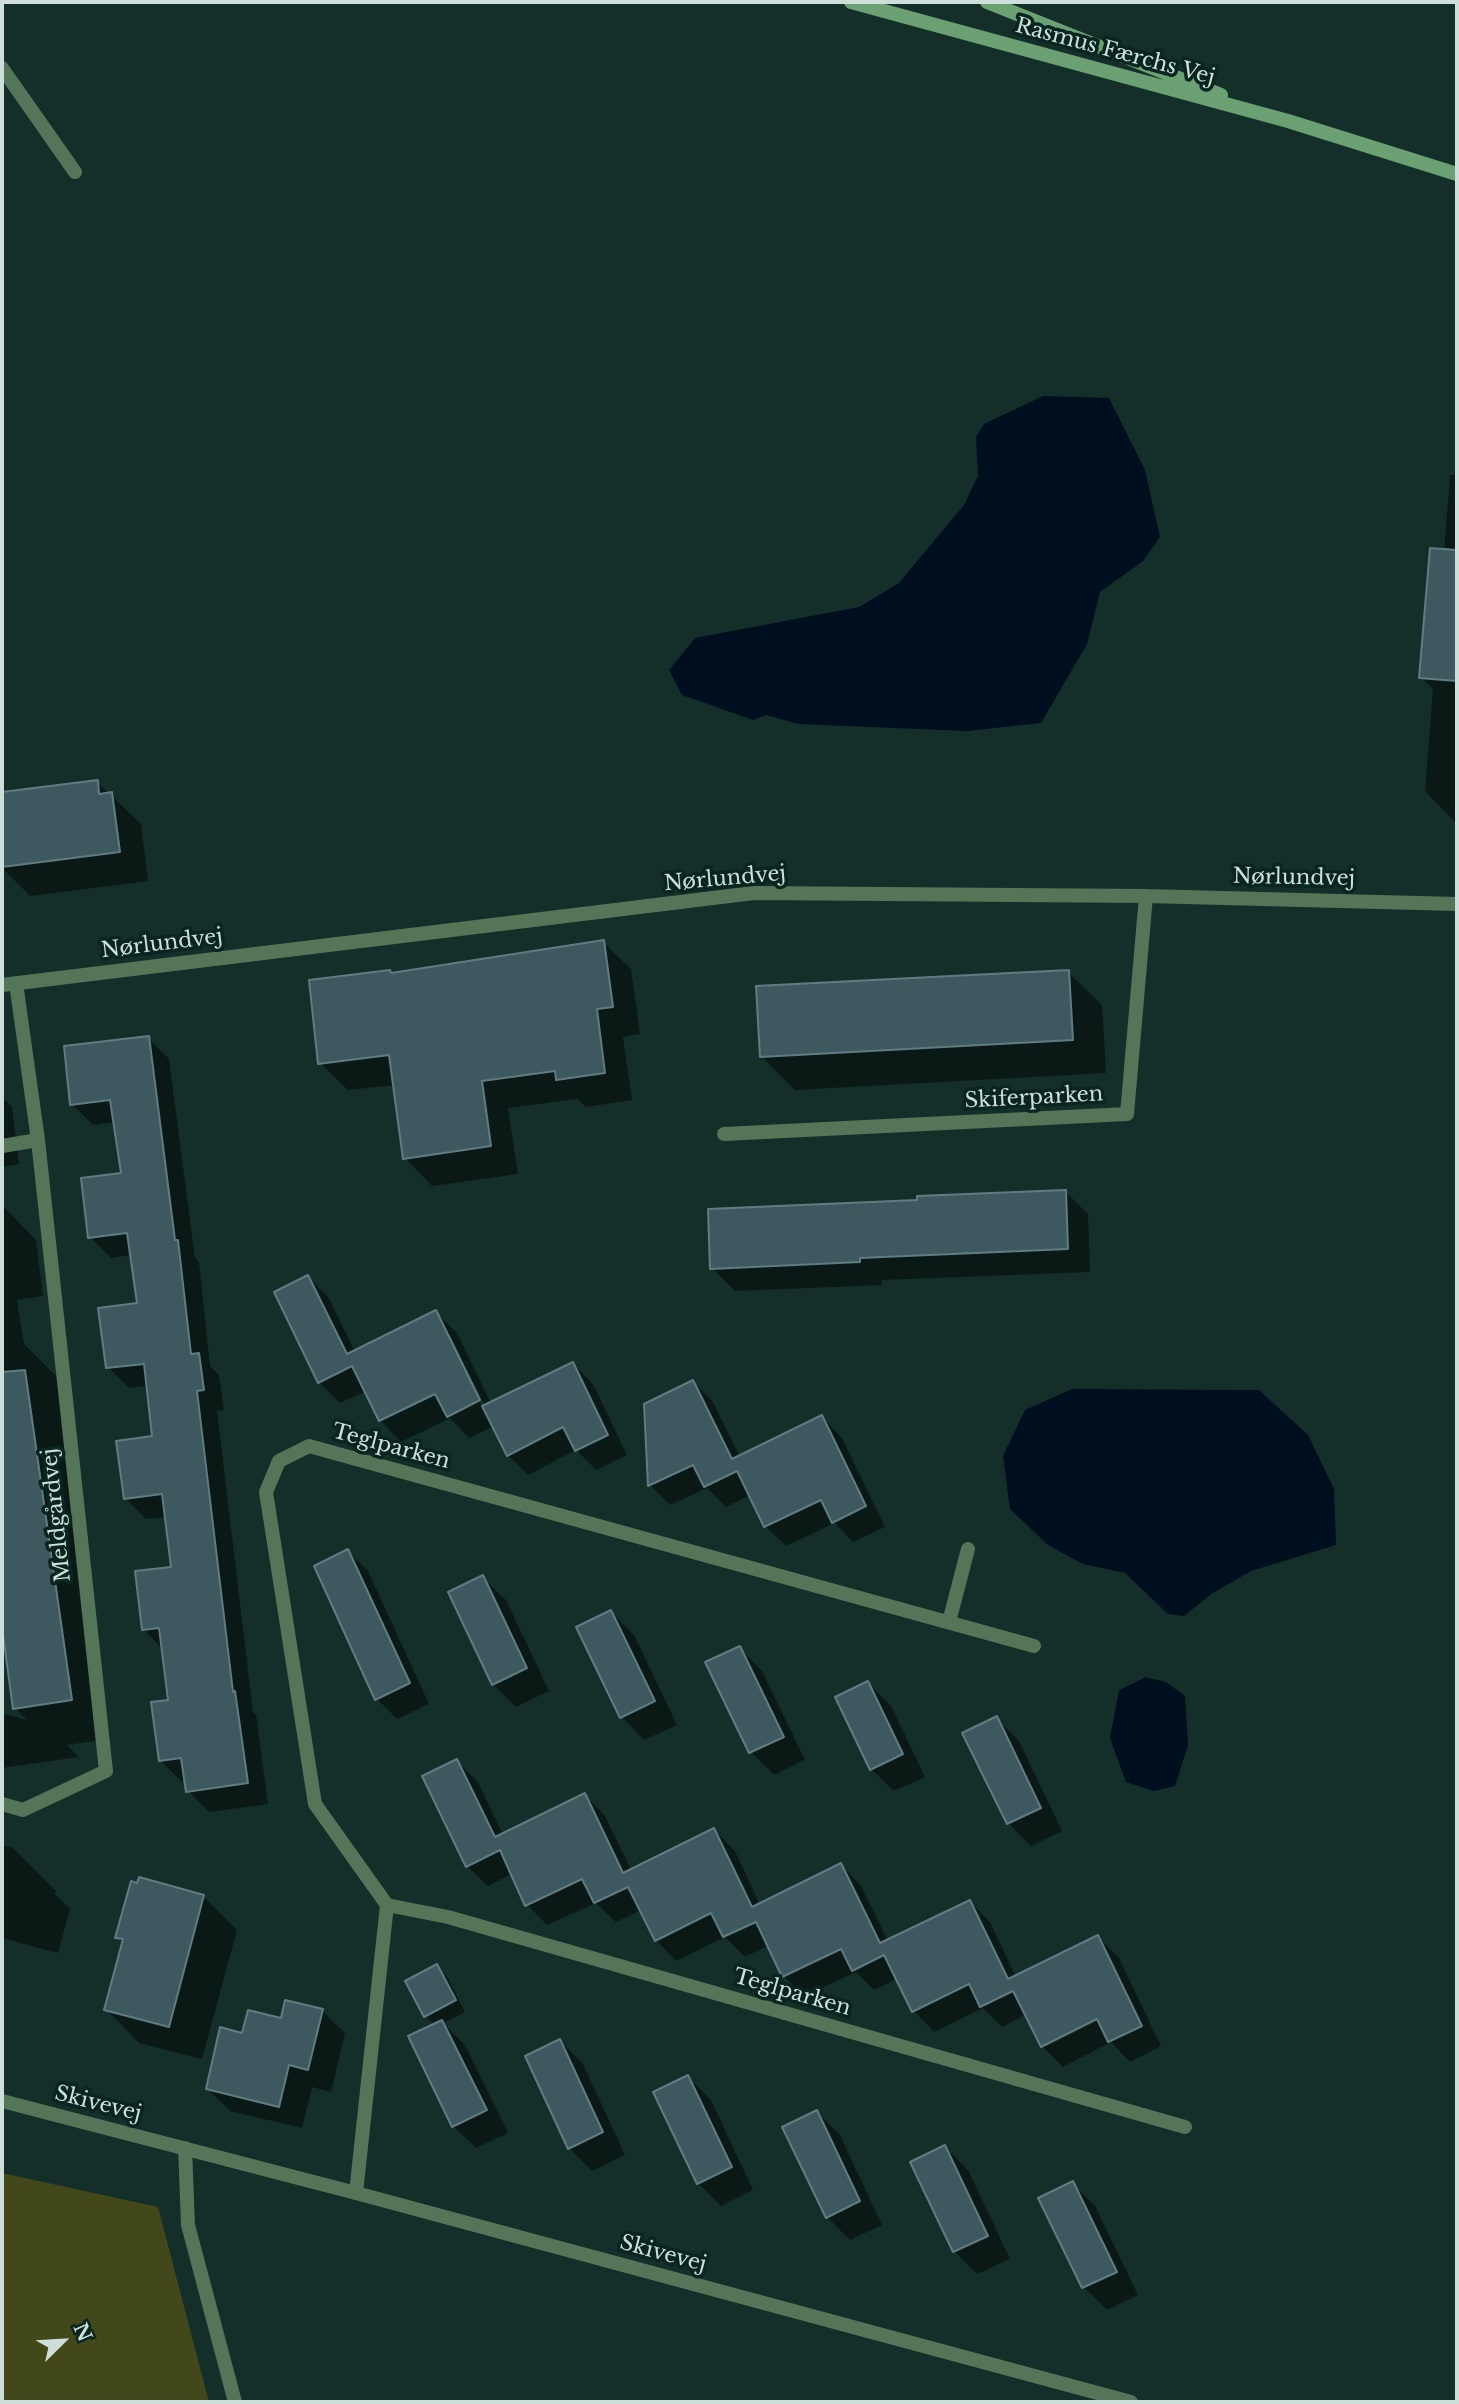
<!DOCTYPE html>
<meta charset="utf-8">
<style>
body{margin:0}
#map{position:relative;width:1459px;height:2404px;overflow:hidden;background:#142f2a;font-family:"Libre Baskerville",serif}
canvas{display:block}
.frame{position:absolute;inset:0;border:4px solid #cededa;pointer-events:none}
.north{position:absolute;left:28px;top:2306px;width:70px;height:70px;-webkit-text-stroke:5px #092520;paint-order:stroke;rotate:66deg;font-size:19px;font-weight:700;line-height:28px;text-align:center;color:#cededa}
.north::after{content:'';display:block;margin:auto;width:24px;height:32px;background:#cededa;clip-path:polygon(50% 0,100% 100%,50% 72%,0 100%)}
</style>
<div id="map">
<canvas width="1459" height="2404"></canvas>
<div class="frame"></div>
<div class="north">N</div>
</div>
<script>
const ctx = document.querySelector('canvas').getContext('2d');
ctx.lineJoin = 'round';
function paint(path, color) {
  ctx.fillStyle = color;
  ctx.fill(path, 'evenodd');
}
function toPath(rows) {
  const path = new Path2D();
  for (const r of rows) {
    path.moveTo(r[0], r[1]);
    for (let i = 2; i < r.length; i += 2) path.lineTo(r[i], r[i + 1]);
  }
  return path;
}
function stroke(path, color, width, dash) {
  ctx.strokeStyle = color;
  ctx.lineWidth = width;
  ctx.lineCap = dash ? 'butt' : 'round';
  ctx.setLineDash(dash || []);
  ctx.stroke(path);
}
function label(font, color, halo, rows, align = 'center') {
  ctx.font = font + ' "Libre Baskerville",serif';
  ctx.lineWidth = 7;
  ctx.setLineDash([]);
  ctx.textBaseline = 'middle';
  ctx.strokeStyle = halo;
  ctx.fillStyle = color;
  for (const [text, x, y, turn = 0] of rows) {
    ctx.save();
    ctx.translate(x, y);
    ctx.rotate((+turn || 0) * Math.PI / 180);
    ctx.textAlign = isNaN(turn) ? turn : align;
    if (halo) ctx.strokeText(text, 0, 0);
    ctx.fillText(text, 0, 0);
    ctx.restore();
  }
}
paint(toPath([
 [2,2173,158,2207,209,2402,2,2402]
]), '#42481a');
paint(toPath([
 [1043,396,1109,398,1145,470,1160,537,1143,561,1100,592,1087,644,1041,723,967,731,798,724,766,715,753,720,682,695,669,670,695,638,859,607,899,583,964,505,978,476,976,437,984,424],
 [1072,1389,1259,1390,1308,1435,1334,1489,1336,1545,1251,1571,1211,1594,1184,1616,1168,1614,1125,1573,1083,1564,1048,1545,1010,1509,1003,1456,1025,1410],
 [1146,1677,1166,1682,1185,1696,1188,1745,1175,1786,1154,1791,1126,1782,1110,1738,1119,1690]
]), '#000f1f');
paint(toPath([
 [1450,475,1457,475,1457,824,1425,791,1433,689,1421,677,1439,615],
 [97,782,141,824,148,881,30,896,2,868,2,794],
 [603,942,631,969,640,1034,623,1037,632,1100,586,1107,577,1099,508,1108,518,1174,432,1186,405,1158,395,1085,348,1090,320,1063,392,974],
 [1068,972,1102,1005,1106,1073,795,1090,761,1056],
 [148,1038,169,1059,195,1258,199,1262,210,1366,219,1375,224,1410,217,1411,253,1712,256,1714,268,1804,209,1812,188,1791,186,1781,181,1781,160,1760,170,1702,164,1650,143,1629,173,1568,167,1517,146,1519,125,1498,154,1438,149,1386,129,1388,108,1367,139,1305,132,1255,111,1258,90,1237,123,1175,115,1122,93,1125,72,1104],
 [2,1097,12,1107,19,1164,2,1167],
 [1065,1191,1088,1214,1090,1272,882,1280,882,1285,735,1291,712,1268,919,1202],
 [2,1205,36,1240,43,1296,17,1300,24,1344,59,1379,110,1739,67,1745,79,1757,2,1768,2,1713,27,1720,15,1708,2,1614],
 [308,1277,329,1298,355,1352,435,1312,457,1333,491,1403,573,1364,593,1384,627,1455,596,1470,576,1450,528,1475,508,1455,494,1426,469,1438,450,1418,401,1442,380,1420,366,1391,340,1403,319,1382],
 [446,1335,450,1335,486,1408,483,1409],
 [693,1382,713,1402,740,1457,822,1417,842,1438,885,1527,853,1542,835,1523,786,1546,765,1526,750,1495,726,1507,707,1488,670,1505,650,1485,646,1405],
 [348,1551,368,1571,429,1704,397,1719,377,1699],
 [483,1578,506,1600,549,1691,516,1707,493,1684],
 [611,1612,634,1635,677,1725,644,1740,622,1717,578,1628],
 [740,1648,762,1671,805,1760,774,1775,751,1752,708,1663],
 [868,1683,891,1706,925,1777,894,1791,871,1769],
 [997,1719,1019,1741,1062,1831,1031,1846,1008,1823],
 [457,1761,478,1782,503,1835,585,1795,605,1816,631,1870,714,1830,735,1851,760,1905,841,1865,861,1886,888,1941,970,1902,990,1922,1016,1977,1098,1937,1119,1958,1161,2046,1130,2062,1111,2042,1063,2067,1042,2046,1025,2015,1002,2027,983,2008,934,2032,914,2011,897,1979,874,1990,856,1972,804,1996,784,1976,769,1945,745,1957,725,1937,676,1961,656,1940,642,1910,616,1922,596,1903,547,1925,527,1905,512,1874,488,1886,467,1866],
 [2,1845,13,1848,56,1891,55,1894,70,1909,58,1953,2,1938],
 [203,1896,237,1930,202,2059,139,2043,106,2009,124,1943,117,1937],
 [437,1967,448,1978,465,2012,443,2023,465,2045,508,2133,476,2148,453,2126,435,2025,425,2016],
 [322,2011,345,2033,331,2092,312,2087,302,2128,230,2111,207,2088,282,2020],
 [560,2041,583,2064,625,2155,592,2171,569,2148],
 [688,2077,711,2100,753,2190,721,2206,698,2183],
 [817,2112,840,2135,882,2225,850,2240,827,2217],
 [945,2147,968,2170,1010,2259,977,2274,954,2251],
 [1072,2183,1095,2206,1138,2295,1107,2310,1084,2287,1040,2198]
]), '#0007');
const building = toPath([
 [1430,548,1457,550,1457,681,1419,678,1430,548],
 [98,780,99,794,112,792,120,852,2,867,2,792,98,780],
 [604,940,613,1007,597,1009,605,1073,556,1080,555,1071,482,1081,491,1146,403,1159,389,1055,318,1064,309,980,390,970,391,973,604,940],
 [1069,970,1073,1040,760,1057,756,986,1069,970],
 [149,1036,175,1240,178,1240,191,1354,199,1353,204,1390,197,1391,233,1692,235,1691,248,1783,186,1792,181,1758,159,1761,151,1702,168,1700,159,1628,142,1630,135,1571,171,1567,162,1494,124,1499,116,1441,152,1436,144,1364,106,1368,98,1308,137,1303,127,1233,88,1238,81,1178,121,1173,110,1100,70,1105,64,1046,149,1036],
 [1066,1190,1068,1249,860,1258,860,1262,710,1269,708,1209,917,1200,917,1196,1066,1190],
 [308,1275,347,1354,436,1310,480,1400,447,1417,435,1394,379,1421,352,1366,318,1383,274,1292,308,1275],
 [573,1362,608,1435,575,1451,563,1427,507,1456,482,1406,573,1362],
 [25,1370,72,1700,13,1709,2,1627,2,1372,25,1370],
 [693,1380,732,1459,822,1415,866,1506,832,1523,821,1500,764,1527,737,1471,704,1487,693,1465,648,1486,644,1404,693,1380],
 [348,1549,410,1683,375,1700,314,1566,348,1549],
 [483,1575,527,1668,492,1685,448,1592,483,1575],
 [611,1610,655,1701,620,1718,576,1627,611,1610],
 [740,1646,784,1737,749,1753,705,1662,740,1646],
 [868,1681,903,1754,870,1770,835,1697,868,1681],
 [997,1716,1041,1808,1007,1824,962,1733,997,1716],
 [457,1759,495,1837,585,1793,623,1873,714,1828,752,1907,841,1863,880,1943,970,1900,1008,1979,1098,1935,1142,2026,1108,2042,1097,2019,1041,2047,1013,1991,980,2007,969,1984,912,2012,884,1955,852,1971,841,1949,782,1977,756,1922,723,1937,711,1913,655,1941,628,1887,594,1903,582,1879,525,1906,500,1850,466,1867,422,1776,457,1759],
 [139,1877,204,1895,169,2027,104,2010,123,1939,115,1938,131,1881,137,1883,139,1877],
 [437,1964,456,2000,424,2017,405,1981,437,1964],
 [285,2000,323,2009,308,2070,289,2065,279,2107,206,2089,220,2027,242,2033,248,2010,281,2018,285,2000],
 [442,2020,487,2110,452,2127,408,2036,442,2020],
 [560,2039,603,2132,568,2149,525,2056,560,2039],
 [688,2075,732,2167,697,2184,653,2092,688,2075],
 [817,2110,860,2201,826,2218,782,2127,817,2110],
 [945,2145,988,2236,953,2252,910,2162,945,2145],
 [1073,2181,1117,2272,1082,2288,1038,2198,1073,2181]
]);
paint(building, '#3d595f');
stroke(building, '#607c83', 2);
stroke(toPath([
 [2,68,75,172]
]), '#547558', 14);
stroke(toPath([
 [2,985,754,893,1146,896,1457,904],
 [724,1134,1127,1114,1146,896],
 [2,1146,38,1140],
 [949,1622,968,1549],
 [1034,1646,309,1446,279,1461,266,1492,315,1804,387,1905,448,1917,1185,2127],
 [2,1804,23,1810,106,1771,38,1140,16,983],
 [185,2148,188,2225,235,2402],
 [356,2193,387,1905]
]), '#547558', 14);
stroke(toPath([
 [2,2101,356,2193,1131,2402]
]), '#547558', 14);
stroke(toPath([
 [851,2,1288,121,1457,174],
 [987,2,1221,95]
]), '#6aa072', 14);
label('21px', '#cededa', '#092520', [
 ["Rasmus Færchs Vej",1115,52,15],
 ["Nørlundvej",1294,878,1],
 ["Nørlundvej",725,879,-5],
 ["Nørlundvej",162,944,-7],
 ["Skiferparken",1034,1098,-3],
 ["Teglparken",391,1447,15],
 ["Meldgårdvej",57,1515,-96],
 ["Teglparken",792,1993,16],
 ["Skivevej",98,2104,14],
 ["Skivevej",663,2254,15]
]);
</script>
